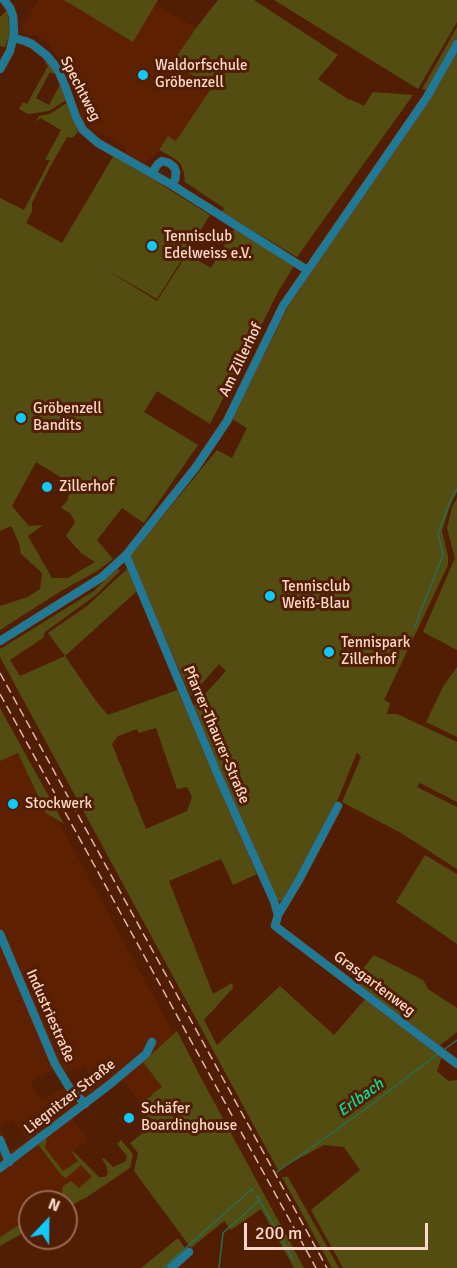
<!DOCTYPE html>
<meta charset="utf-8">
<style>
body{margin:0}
#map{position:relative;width:457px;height:1268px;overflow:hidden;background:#521e03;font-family:Signika,sans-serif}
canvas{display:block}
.north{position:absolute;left:18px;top:1190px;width:60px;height:60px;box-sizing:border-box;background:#521e03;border:2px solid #966853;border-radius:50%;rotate:22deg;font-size:16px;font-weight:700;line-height:24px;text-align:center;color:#fbd8ca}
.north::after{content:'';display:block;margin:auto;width:21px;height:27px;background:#0ecafa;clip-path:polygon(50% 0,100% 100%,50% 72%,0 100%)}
.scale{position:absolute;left:244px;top:1223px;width:184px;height:27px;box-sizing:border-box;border:3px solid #fbd8ca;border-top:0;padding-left:8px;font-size:18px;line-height:21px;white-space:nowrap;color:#fbd8ca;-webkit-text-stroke:4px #521e03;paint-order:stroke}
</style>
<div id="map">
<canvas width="457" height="1268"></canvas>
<div class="north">N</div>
<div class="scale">200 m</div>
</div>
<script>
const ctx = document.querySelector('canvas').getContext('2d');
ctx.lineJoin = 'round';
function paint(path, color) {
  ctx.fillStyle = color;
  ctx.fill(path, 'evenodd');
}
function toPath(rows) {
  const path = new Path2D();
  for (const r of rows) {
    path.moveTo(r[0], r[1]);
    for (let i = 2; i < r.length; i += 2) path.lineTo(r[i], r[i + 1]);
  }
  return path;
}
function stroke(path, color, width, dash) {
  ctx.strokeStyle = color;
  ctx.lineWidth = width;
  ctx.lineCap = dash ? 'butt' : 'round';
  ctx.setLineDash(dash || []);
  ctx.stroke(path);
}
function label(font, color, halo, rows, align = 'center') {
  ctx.font = font + ' Signika,sans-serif';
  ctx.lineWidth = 6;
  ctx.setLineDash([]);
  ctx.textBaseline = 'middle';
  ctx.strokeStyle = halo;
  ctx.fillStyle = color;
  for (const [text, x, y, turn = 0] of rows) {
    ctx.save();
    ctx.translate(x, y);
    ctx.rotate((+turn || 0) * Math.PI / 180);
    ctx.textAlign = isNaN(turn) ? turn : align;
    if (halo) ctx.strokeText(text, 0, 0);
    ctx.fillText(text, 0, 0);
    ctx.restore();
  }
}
paint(toPath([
 [38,0,64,0,133,42,155,4,196,28,172,63,212,86,176,141,168,136,157,153,144,163,126,153,125,146,94,130,82,121,79,113,80,109,75,89,60,58,51,49,50,44,36,35,27,36,22,29],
 [0,714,174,1034,144,1062,163,1087,156,1091,141,1105,123,1080,72,1118,86,1137,86,1141,72,1152,97,1179,66,1202,30,1202,30,1226,0,1245,0,1127,7,1145,12,1149,18,1147,28,1139,12,1120,0,1126],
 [85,1066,90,1075,41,1100,31,1081,51,1071,69,1072]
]), '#5d2102');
paint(toPath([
 [64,0,158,0,133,42],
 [218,0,254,0,338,55,318,79,349,100,350,99,364,106,373,92,413,95,297,257,222,212,224,208,185,182,184,173,180,163,172,157,159,150,168,136,176,141,212,87,172,63,196,28],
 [274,0,457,0,457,22,418,89],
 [7,10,10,32,5,47,0,46,0,17],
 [457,27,457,40,428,87,426,90,422,89],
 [457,51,457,492,450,506,442,531,448,556,448,565,384,700,390,703,387,714,397,714,457,742,457,802,420,783,417,787,457,807,457,869,401,833,342,802,361,757,357,752,336,804,321,835,282,901,274,901,194,706,226,671,219,664,191,696,129,557,217,450,232,458,247,428,232,419,288,307,434,90],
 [47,60,56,70,54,74,50,72,36,98,49,105,62,81,67,98,66,100,49,111,28,114,19,109,23,102,27,104,48,66,45,63],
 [65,104,69,105,79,131,72,138,67,137,50,167,32,203,32,211,26,223,62,243,114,155,210,215,157,299,102,267,157,301,187,254,211,268,235,228,294,266,279,290,248,352,243,350,237,359,242,362,210,424,157,391,144,412,198,445,144,523,122,508,97,540,113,559,97,571,61,591,0,630,0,606,28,597,40,589,42,573,21,554,19,543,11,526,0,531,0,198,24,210,50,160,45,160,61,130,40,118,37,121,36,121,39,116,50,114],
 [36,462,72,484,67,501,61,508,70,513,75,522,66,536,81,553,95,562,68,578,52,578,28,536,43,525,29,526,12,506],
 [457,498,457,650,423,632,455,558,447,528,452,507],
 [117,568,120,571,96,595,45,632,43,638,10,660,20,676,65,656,48,633,87,606,127,569,137,591,65,656,96,701,108,715,180,689,213,774,257,874,233,885,221,859,169,881,213,994,232,983,233,988,204,1020,217,1045,280,986,334,1035,366,998,442,1056,437,1071,448,1081,457,1080,457,1268,343,1268,311,1210,360,1170,344,1147,324,1145,278,1170,0,657,0,649,94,591],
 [156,728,177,789,187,787,192,797,187,811,146,829,112,744,118,736,137,729,139,733],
 [457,667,457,737,426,722,444,685],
 [0,708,64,824,46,813,18,753,0,761],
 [425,855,457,874,457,944,396,902],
 [374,955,423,980,428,989,457,1008,457,1032,439,1046,353,981],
 [177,1031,200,1076,304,1268,294,1268,261,1209,231,1230,224,1221,191,1248,134,1171,138,1153,130,1143,145,1131,149,1124,141,1105,156,1091,162,1087,143,1062],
 [44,1137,47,1140,45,1148,63,1171,78,1161,72,1152,73,1151,99,1177,105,1177,108,1174,106,1165,102,1159,104,1158,113,1167,126,1161,127,1156,117,1144,121,1140,133,1154,130,1168,87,1197,66,1208,66,1202,56,1202,61,1199,63,1186,71,1181,79,1188,92,1177,81,1165,66,1178,62,1176,37,1143],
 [282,1177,288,1177,339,1268,332,1268],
 [30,1218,30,1229,0,1246,0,1237],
 [178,1238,187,1251,168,1268,141,1268]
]), '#534d12');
stroke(toPath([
 [414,628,443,555,438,533,452,497,457,489],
 [445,1049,457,1040],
 [277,1172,360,1113,438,1054],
 [260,1201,293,1260],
 [163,1268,252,1189,253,1191],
 [219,1268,223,1233,260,1200,257,1196]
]), '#286f52', 1.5);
const minor = toPath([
 [14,38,25,41,32,44,46,55,53,63,59,72,65,86,76,117,83,130,98,143,172,185,307,270],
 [0,69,10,51,14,33,13,16,10,8,4,0],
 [152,173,158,164,162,161,169,163,174,167,176,172,175,180,172,185],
 [126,555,220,780,274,901,278,915,275,926,457,1064],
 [0,641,102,577,126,555,196,467,227,421,283,306,427,97,457,44],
 [278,915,299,880,338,806],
 [0,934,55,1064,69,1087,85,1104],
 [0,1140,9,1162],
 [0,1168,109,1085,146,1054,152,1042],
 [171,1268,189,1252]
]);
stroke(minor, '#6d3c23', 9);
stroke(minor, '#207a96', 8);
stroke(toPath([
 [0,673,327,1268],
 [0,694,316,1268]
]), '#deb8a8', 1.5, [9, 4.5]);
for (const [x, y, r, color] of [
 [143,75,6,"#0ecafa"],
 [152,246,6,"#0ecafa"],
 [21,418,6,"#0ecafa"],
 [47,487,6,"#0ecafa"],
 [270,596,6,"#0ecafa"],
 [329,652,6,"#0ecafa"],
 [13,804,6,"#0ecafa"],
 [129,1118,6,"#0ecafa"]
]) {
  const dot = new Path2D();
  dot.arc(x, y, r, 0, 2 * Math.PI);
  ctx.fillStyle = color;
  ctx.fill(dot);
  stroke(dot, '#521e03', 2);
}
label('15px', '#fbd8ca', '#521e03', [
 ["Waldorfschule",155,66],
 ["Gröbenzell",155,83],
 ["Tennisclub",164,237],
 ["Edelweiss e.V.",164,254],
 ["Gröbenzell",33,409],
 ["Bandits",33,426],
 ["Zillerhof",59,487],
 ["Tennisclub",282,587],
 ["Weiß-Blau",282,604],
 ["Tennispark",341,643],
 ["Zillerhof",341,660],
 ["Stockwerk",25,804],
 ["Schäfer",141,1109],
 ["Boardinghouse",141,1126]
], 'left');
label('15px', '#fbd8ca', '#521e03', [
 ["Spechtweg",80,89,63],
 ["Am Zillerhof",241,360,-64],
 ["Pfarrer-Thaurer-Straße",216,735,67],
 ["Grasgartenweg",374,984,37],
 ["Industriestraße",50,1016,66],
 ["Liegnitzer Straße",70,1097,-38]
]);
label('italic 16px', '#06df9e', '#521e03', [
 ["Erlbach",361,1098,-36]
]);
</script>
